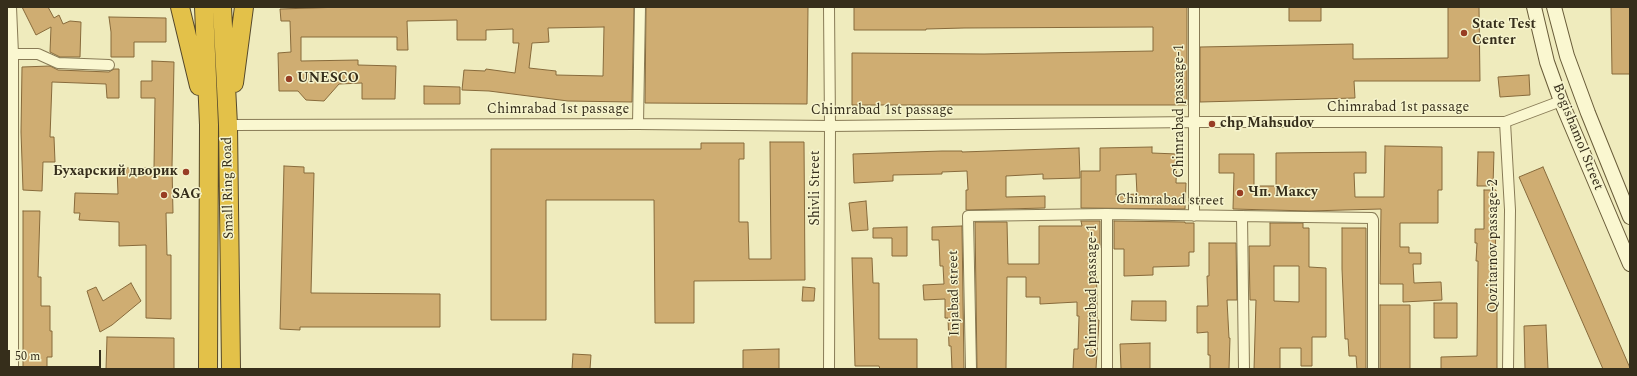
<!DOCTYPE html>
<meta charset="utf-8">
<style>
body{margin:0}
#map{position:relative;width:1637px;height:376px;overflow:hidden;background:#efebbd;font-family:Spectral,serif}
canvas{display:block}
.frame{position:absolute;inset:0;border:8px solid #362e1b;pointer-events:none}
.scale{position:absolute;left:8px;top:350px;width:93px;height:18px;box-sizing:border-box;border:2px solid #362e1b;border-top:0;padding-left:5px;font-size:12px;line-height:14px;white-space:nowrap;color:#362e1b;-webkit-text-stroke:3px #f6f4cd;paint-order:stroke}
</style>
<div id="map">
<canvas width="1637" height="376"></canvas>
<div class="frame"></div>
<div class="scale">50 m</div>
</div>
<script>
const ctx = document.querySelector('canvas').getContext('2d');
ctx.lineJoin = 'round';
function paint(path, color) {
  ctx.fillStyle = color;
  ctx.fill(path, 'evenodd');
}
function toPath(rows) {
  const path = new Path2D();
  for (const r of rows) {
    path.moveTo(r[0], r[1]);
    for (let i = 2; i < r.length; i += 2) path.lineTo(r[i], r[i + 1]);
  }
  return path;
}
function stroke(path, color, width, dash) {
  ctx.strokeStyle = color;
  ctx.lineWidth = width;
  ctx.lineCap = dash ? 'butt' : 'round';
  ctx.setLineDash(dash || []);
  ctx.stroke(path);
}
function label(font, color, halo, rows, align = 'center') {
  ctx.font = font + ' Spectral,serif';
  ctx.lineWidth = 3;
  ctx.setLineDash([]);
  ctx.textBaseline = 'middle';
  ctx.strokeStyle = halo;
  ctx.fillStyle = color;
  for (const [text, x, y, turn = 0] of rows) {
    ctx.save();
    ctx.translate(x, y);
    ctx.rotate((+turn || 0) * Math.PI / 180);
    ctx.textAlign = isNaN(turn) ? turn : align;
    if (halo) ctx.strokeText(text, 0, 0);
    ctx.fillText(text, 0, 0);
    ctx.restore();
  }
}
const building = toPath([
 [22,7,48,7,54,18,59,15,63,24,70,21,81,22,80,57,60,57,50,52,51,27,36,35,22,7],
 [343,7,634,7,632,102,568,101,489,91,462,90,464,70,485,71,486,69,515,73,519,43,513,43,513,29,486,30,486,40,457,40,457,20,407,21,408,50,397,50,397,37,301,37,301,61,358,60,358,65,396,66,395,99,362,99,362,83,339,84,324,101,306,100,298,91,279,91,278,53,291,52,290,21,281,21,280,9,343,7],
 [604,27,603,76,556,75,556,71,529,68,532,43,549,42,548,28,604,27],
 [646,7,808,7,807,104,645,103,646,7],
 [854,7,1187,7,1187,105,852,105,852,53,984,54,1153,51,1153,27,964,28,926,29,926,30,854,30,854,7],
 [1289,7,1321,7,1321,21,1289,21,1289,7],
 [1448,7,1479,7,1480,81,1354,81,1355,98,1200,102,1200,47,1353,44,1353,59,1448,58,1448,7],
 [1611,7,1630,7,1630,74,1612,74,1611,7],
 [109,17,166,18,166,42,134,42,134,57,111,57,111,32,109,17],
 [152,61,174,62,172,167,173,213,166,213,167,255,171,255,171,319,146,318,146,245,119,246,119,222,79,220,80,213,74,213,75,193,118,194,117,168,154,168,155,98,141,98,141,81,152,81,152,61],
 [50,66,58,70,109,72,114,69,119,69,119,98,107,98,106,84,52,82,50,137,54,137,55,162,43,162,42,191,23,190,21,132,22,67,50,66],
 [1529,75,1530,95,1500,97,1498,77,1529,75],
 [424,86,460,87,460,104,424,104,424,86],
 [770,142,804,142,805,280,694,281,694,323,655,323,654,200,546,200,546,320,491,320,491,149,701,149,701,143,744,143,744,159,739,159,739,222,748,222,749,259,771,259,770,142],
 [1385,146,1442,147,1442,190,1438,190,1438,223,1400,223,1400,247,1409,247,1409,253,1421,253,1421,264,1413,264,1414,283,1441,282,1442,300,1403,302,1403,284,1380,284,1381,209,1309,211,1233,209,1234,173,1219,173,1219,154,1254,154,1254,186,1276,186,1276,153,1366,152,1366,173,1354,173,1355,197,1384,197,1385,146],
 [1152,147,1152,153,1177,154,1176,183,1186,183,1185,209,1081,208,1081,171,1100,171,1100,148,1152,147],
 [1136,174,1137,194,1116,195,1116,175,1136,174],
 [1079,148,1080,178,1043,179,1043,174,1006,176,1006,197,1045,196,1045,208,966,210,966,190,968,190,967,171,942,172,942,174,893,175,893,181,854,183,853,154,942,151,962,151,962,152,1079,148],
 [1478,152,1494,152,1493,186,1477,186,1478,152],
 [284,166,304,167,304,173,314,173,311,293,440,294,440,327,300,327,300,330,280,329,284,166],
 [1543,167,1630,368,1630,369,1603,369,1519,177,1543,167],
 [1484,190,1496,190,1495,301,1497,301,1497,369,1441,369,1441,357,1477,356,1478,261,1476,261,1477,243,1475,243,1475,229,1484,229,1484,190],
 [866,201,868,230,852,231,849,203,866,201],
 [23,211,40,211,38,277,41,277,41,306,50,306,50,331,52,331,52,357,47,357,47,369,23,369,23,211],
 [1081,221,1100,221,1100,248,1096,248,1097,304,1097,320,1099,320,1096,369,1073,369,1074,349,1078,349,1079,316,1077,316,1077,302,1040,304,1040,297,1026,297,1026,277,1007,277,1006,369,977,369,975,222,1007,222,1008,264,1039,264,1039,226,1082,226,1081,221],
 [1114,221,1185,222,1185,223,1194,223,1194,252,1189,252,1189,266,1153,267,1153,275,1124,276,1124,249,1114,249,1114,221],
 [1270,223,1303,223,1303,228,1309,228,1309,267,1326,268,1326,337,1312,337,1312,366,1301,366,1301,348,1280,348,1280,369,1254,369,1256,300,1250,300,1249,246,1270,246,1270,223],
 [1274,266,1299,266,1299,302,1274,301,1274,266],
 [962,226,964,369,952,369,951,346,949,346,948,318,945,318,945,299,924,300,923,285,944,284,943,266,940,266,939,240,932,240,932,227,962,226],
 [907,227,907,256,892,256,892,238,873,238,873,228,907,227],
 [1342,228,1366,228,1366,369,1357,369,1356,356,1349,356,1348,339,1345,339,1342,269,1342,228],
 [1209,243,1236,243,1237,300,1227,300,1229,338,1230,338,1229,369,1210,369,1210,355,1208,355,1208,332,1197,333,1197,306,1208,306,1207,276,1209,276,1209,243],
 [852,258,872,258,873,283,879,283,879,339,917,339,917,369,880,369,879,366,855,366,852,258],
 [131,283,141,301,112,325,100,332,87,291,96,287,103,301,131,283],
 [803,287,815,288,814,301,802,301,803,287],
 [1132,301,1166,301,1166,321,1131,320,1132,301],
 [1434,303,1457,303,1457,338,1434,338,1434,303],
 [1380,305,1410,305,1410,369,1380,369,1380,305],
 [1546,325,1548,369,1525,369,1524,326,1546,325],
 [107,337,174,338,174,369,106,369,107,337],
 [1150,343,1150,369,1121,369,1120,344,1150,343],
 [779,349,779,369,743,369,743,350,779,349],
 [573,354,591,355,590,369,572,369,573,354]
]);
paint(building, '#cfad72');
stroke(building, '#876a3b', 1);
const street = toPath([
 [11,7,13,54,13,369],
 [829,7,830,126,829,369],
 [13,54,38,54,58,63,109,65],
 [1505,122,1510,210,1508,369],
 [638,124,640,7],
 [228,125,638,124,830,126,1194,122,1505,122,1561,101],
 [1194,216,1194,7],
 [1242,216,1244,369],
 [971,369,968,216,1107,214,1372,218,1373,220,1373,369],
 [1107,369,1107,214]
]);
const secondary = toPath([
 [1534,7,1547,62,1561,101,1630,264],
 [1554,7,1567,56,1588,113,1630,217]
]);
const highway = toPath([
 [180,7,199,86],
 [204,7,209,125,208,369],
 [222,7,228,125,231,369],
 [234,83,244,7]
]);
stroke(street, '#887b56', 12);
stroke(secondary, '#695c39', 16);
stroke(highway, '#55482b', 20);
stroke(street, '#faf7d0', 10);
stroke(secondary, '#faf7d0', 14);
stroke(highway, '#e3c149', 18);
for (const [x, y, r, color] of [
 [1464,33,4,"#983d24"],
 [289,79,4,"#983d24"],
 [1212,124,4,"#983d24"],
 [186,172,4,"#983d24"],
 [1240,193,4,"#983d24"],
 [164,195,4,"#983d24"]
]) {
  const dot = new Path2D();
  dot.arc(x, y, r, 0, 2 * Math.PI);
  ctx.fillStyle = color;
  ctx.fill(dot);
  stroke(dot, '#f6f4cd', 1.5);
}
label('bold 14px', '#362e1b', '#f6f4cd', [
 ["State Test",1472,25],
 ["Center",1472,41],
 ["UNESCO",297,79],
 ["chp Mahsudov",1220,124],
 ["Бухарский дворик",178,172,"right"],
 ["Чп. Максу",1248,193],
 ["SAG",172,195]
], 'left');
label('14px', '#362e1b', '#f6f4cd', [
 ["Chimrabad 1st passage",1398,108],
 ["Chimrabad 1st passage",558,110],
 ["Chimrabad 1st passage",882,111],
 ["Chimrabad passage-1",1180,111,-90],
 ["Bogishamol Street",1577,137,68],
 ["Small Ring Road",229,188,-91],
 ["Shivli Street",816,188,-90],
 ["Chimrаbаd street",1170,201,1],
 ["Qozitarnov passage-2",1494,246,-90],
 ["Chimrаbаd passage-1",1093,291,-90],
 ["Injаbаd street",955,293,-91]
]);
</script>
